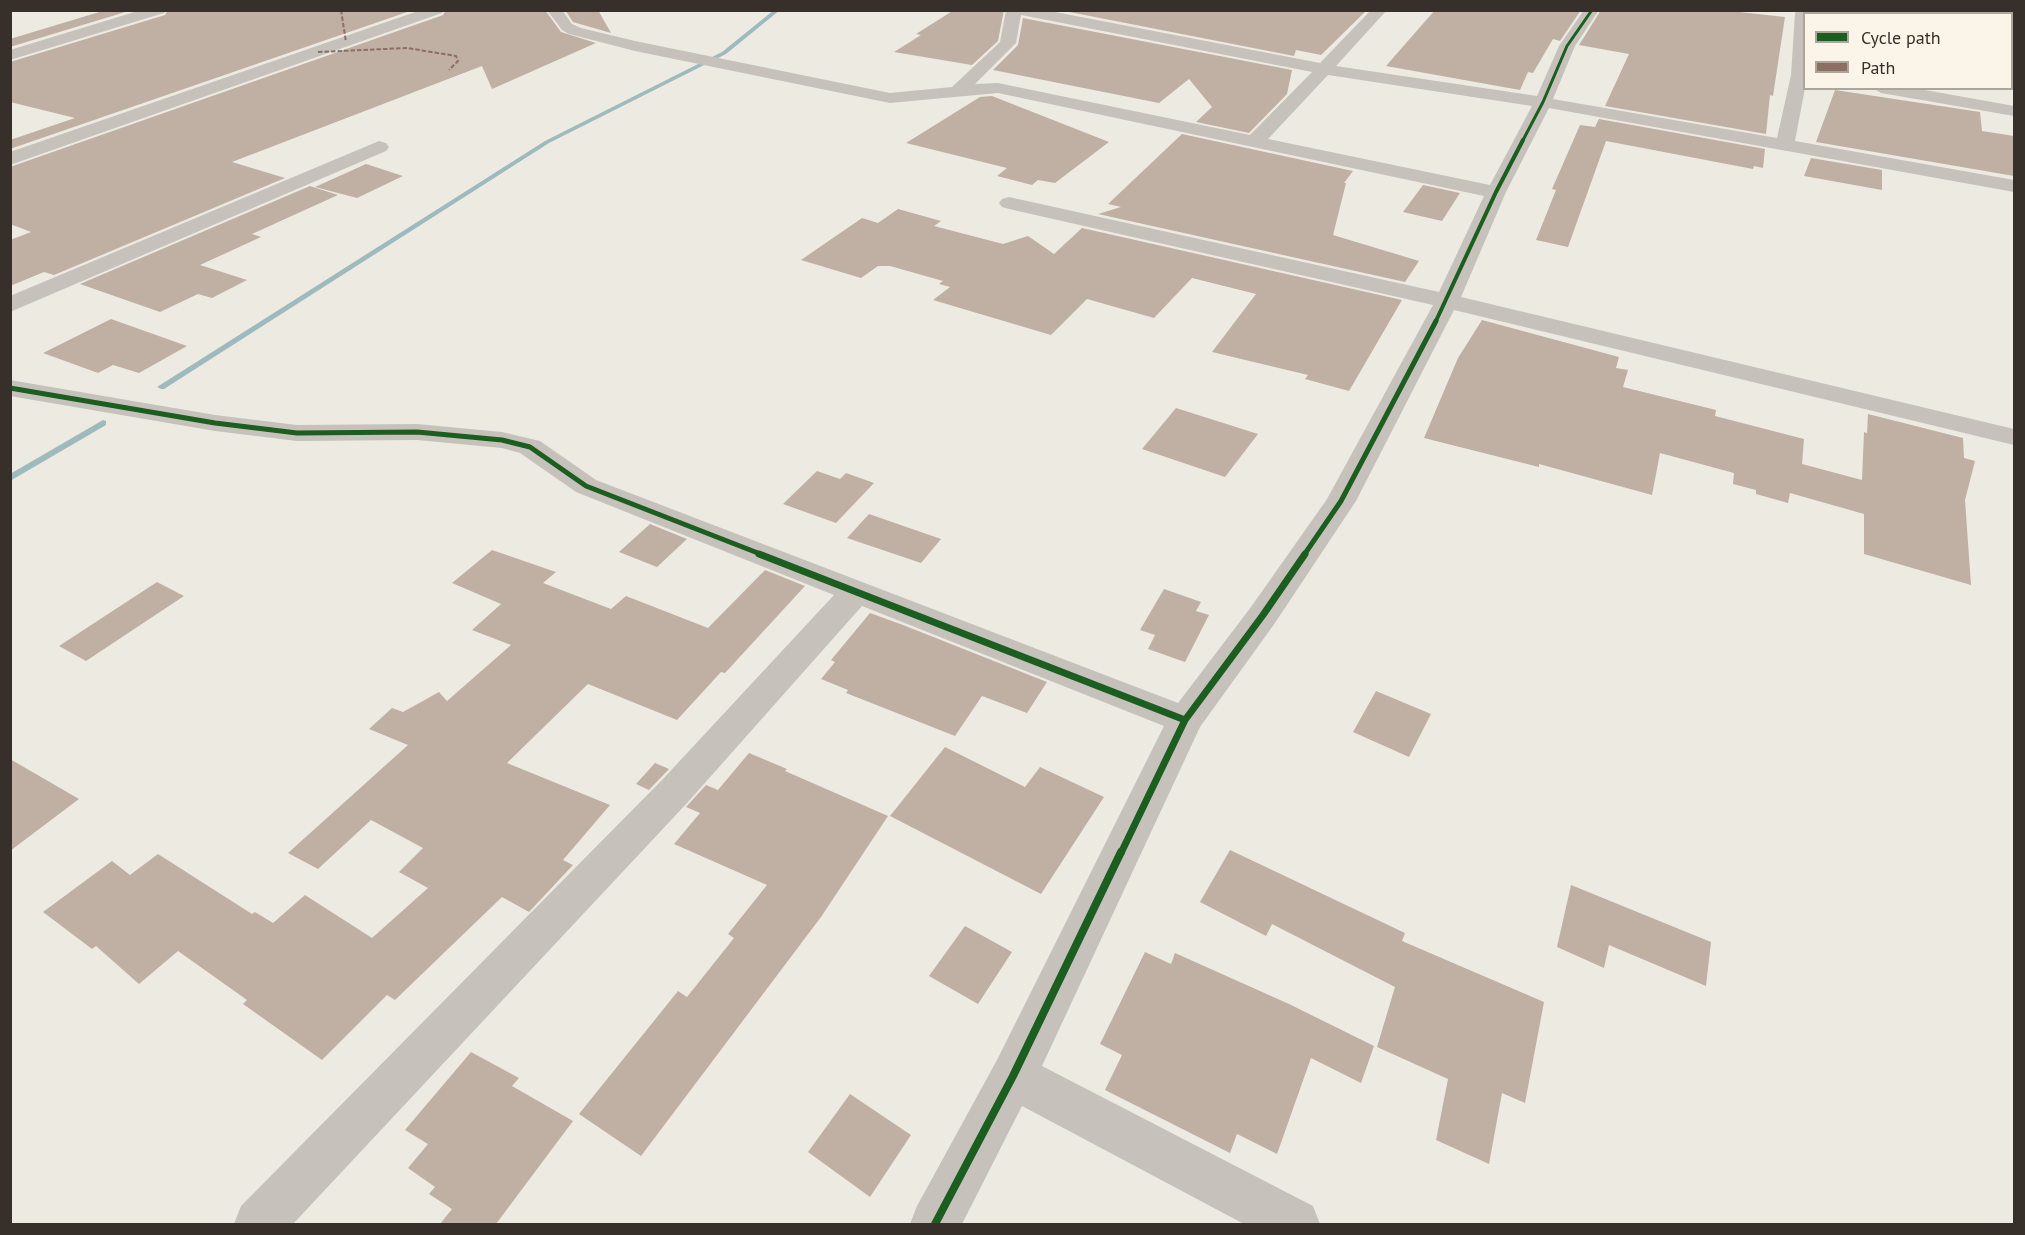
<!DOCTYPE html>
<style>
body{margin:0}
#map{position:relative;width:2025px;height:1235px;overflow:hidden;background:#edeae2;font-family:"PT Sans",sans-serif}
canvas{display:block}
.frame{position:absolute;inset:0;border:12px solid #372f29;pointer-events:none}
.legend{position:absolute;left:1803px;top:12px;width:210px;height:78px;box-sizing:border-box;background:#faf4e9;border:2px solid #aca59c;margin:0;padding:8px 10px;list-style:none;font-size:18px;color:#372f29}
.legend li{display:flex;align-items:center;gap:12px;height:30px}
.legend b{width:30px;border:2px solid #aca59c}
</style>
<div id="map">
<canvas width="2025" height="1235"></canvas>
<div class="frame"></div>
<ul class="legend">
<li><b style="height:8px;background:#1b5e20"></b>Cycle path</li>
<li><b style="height:8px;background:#8d6e63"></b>Path</li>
</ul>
</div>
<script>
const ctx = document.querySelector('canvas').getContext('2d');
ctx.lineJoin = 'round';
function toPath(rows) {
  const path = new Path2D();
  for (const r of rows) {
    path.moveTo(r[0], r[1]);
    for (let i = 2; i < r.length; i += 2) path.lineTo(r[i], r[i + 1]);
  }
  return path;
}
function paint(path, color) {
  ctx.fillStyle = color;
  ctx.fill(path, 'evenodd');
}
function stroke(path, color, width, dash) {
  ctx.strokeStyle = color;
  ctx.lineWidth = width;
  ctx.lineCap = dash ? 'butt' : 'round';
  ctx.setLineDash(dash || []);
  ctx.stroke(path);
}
paint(toPath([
 [774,10,780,10,726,54,549,143,164,389,161,389,157,387,545,141,722,52,774,10],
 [103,420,106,421,106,425,10,481,10,474,103,420]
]), '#9ebabe');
paint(toPath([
 [106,10,132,10,10,47,10,39],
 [168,10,413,10,10,149,10,140,75,118,10,102,10,62,165,15],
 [446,10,545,10,561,32,596,43,492,89,482,66,232,162,285,178,54,275,44,272,10,286,10,240,31,232,10,224,10,167,443,15],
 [565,10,598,10,611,33,573,22],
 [954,10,1004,10,998,41,972,65,894,52,921,35,916,34],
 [1059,10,1367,10,1321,55,1296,50,1294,56],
 [1435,10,1581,10,1560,41,1553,39,1533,73,1528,72,1520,90,1386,66],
 [1601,10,1721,10,1785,17,1773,96,1770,95,1766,134,1605,106,1629,54,1579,45],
 [1023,18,1292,70,1287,94,1249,133,1196,122,1212,107,1189,79,1159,103,993,70,1018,45],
 [1835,90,1980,112,1982,131,2014,136,2014,176,1816,142],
 [992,96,1109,142,1055,183,1038,180,1032,185,997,176,1007,168,906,143,980,97],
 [1599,119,1765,149,1763,168,1754,166,1753,169,1606,141,1568,247,1536,240,1556,190,1552,189,1580,125,1595,127],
 [1182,134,1353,171,1344,183,1346,183,1333,235,1419,261,1405,282,1098,214,1121,207,1108,204],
 [1811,158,1882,170,1882,190,1804,176],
 [366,164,403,176,357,198,315,187],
 [1423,185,1460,193,1442,221,1403,212],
 [310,186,338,195,252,234,261,237,200,265,247,280,212,298,198,294,160,312,80,284],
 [898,209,941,221,934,226,1003,244,1028,236,1054,254,1082,228,1402,300,1349,391,1305,379,1308,375,1212,352,1256,294,1192,278,1154,318,1087,299,1051,335,933,300,950,287,939,284,943,281,890,266,878,266,861,278,801,260,862,218,878,223],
 [111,319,187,346,139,373,113,365,98,373,43,353],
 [1482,320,1619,357,1616,368,1628,370,1623,387,1716,410,1715,416,1804,439,1802,464,1862,480,1864,432,1867,433,1868,414,1963,438,1964,458,1975,461,1965,500,1971,585,1864,554,1864,514,1790,493,1788,503,1756,494,1756,490,1733,484,1734,473,1660,453,1652,495,1539,464,1539,467,1424,438,1458,358],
 [1176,408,1258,434,1225,477,1142,449],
 [817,471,840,479,846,473,874,483,836,523,783,504],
 [869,514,941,539,921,563,847,538],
 [650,524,687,539,657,567,619,552],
 [492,550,556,572,543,583,611,609,626,596,708,628,765,570,805,586,725,673,721,672,677,720,588,684,507,763,610,805,563,860,573,865,529,912,502,897,395,1000,387,995,322,1060,243,1004,247,1000,178,951,139,984,96,946,92,949,43,912,112,861,130,875,158,854,252,914,255,912,273,923,305,895,372,938,428,888,399,872,423,848,371,820,318,869,288,853,408,745,369,729,392,708,403,712,439,692,447,701,511,645,472,630,501,604,452,583],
 [157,582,184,596,86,661,59,646],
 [1164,589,1201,602,1196,611,1209,615,1185,662,1148,649,1155,635,1140,630],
 [870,613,903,625,1047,682,1027,713,982,696,955,736,846,693,848,690,821,679,835,662,831,660],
 [1376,691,1431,714,1409,757,1353,732],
 [945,747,1025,787,1040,767,1104,797,1041,894,890,816],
 [749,753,787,769,785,771,888,816,821,917,641,1156,579,1114,678,991,687,997,734,938,728,934,767,885,674,844,700,813,686,807,706,785,718,790],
 [10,759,79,799,10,851],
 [655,763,669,769,649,790,636,784],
 [1230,850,1405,933,1402,941,1544,1002,1525,1103,1502,1093,1489,1164,1436,1140,1448,1079,1377,1047,1395,987,1272,924,1266,936,1200,902],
 [1571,885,1711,942,1706,986,1609,945,1604,968,1557,947],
 [965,926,1012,952,978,1004,929,976],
 [1145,952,1171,964,1175,953,1289,1004,1374,1046,1361,1083,1311,1058,1277,1154,1237,1134,1230,1153,1105,1090,1122,1055,1100,1044],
 [471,1052,519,1078,512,1086,573,1121,496,1224,440,1224,452,1209,429,1194,435,1187,408,1168,428,1144,405,1130],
 [850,1094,911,1135,870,1197,808,1152]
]), '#c0b0a4');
paint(toPath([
 [141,10,166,10,164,13,10,60,10,50,141,10],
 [421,10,444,10,442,13,10,165,10,152,421,10],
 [547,10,562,10,572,24,581,28,635,41,890,93,952,87,1000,42,1006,10,1045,10,1320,63,1371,10,1387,10,1336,66,1537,96,1559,46,1584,10,1599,10,1575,46,1553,99,1777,138,1791,75,1795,13,1797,10,1809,10,1811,14,1804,14,1805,88,1795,141,2014,180,2014,192,1549,108,1506,192,1461,297,2014,429,2014,445,1454,310,1356,501,1275,623,1200,727,1042,1066,1313,1206,1320,1224,1244,1224,1022,1106,962,1224,910,1224,917,1206,997,1060,1164,726,862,606,688,802,293,1224,234,1224,241,1206,662,780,834,595,576,492,520,453,502,448,417,440,297,441,215,431,10,396,10,380,215,415,297,425,417,424,502,432,540,441,596,480,1178,703,1251,607,1327,499,1433,305,1009,209,1002,207,999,203,1002,199,1009,197,1439,292,1484,196,998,93,890,103,635,51,569,34,562,30,547,10],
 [1021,15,1312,72,1250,135,998,83,975,84,1016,43,1021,15],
 [1328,75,1532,106,1490,185,1268,139,1328,75],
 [2012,38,2014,39,2014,49,2012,48,2012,38],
 [1873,88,1914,88,2014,106,2014,116,1881,93,1873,88],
 [379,141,386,143,389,147,386,151,10,312,10,296,379,141]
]), '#c6c2bb');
stroke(toPath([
 [341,10,346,42],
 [318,52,407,48,456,56,458,61,449,70]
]), '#8d6e63', 2, [4.5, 2]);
stroke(toPath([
 [1522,142,1543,102,1567,46,1592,10]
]), '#1b5e20', 3);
stroke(toPath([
 [1435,323,1496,192,1523,140]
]), '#1b5e20', 4);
stroke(toPath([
 [10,388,215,423,297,433,417,432,502,440,530,447,586,486,763,555],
 [1304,555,1341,501,1436,321]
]), '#1b5e20', 5);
stroke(toPath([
 [759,554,1185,720],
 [1121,853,1185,720,1263,615,1305,554]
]), '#1b5e20', 7);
stroke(toPath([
 [935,1224,1013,1076,1121,852]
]), '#1b5e20', 8);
</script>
